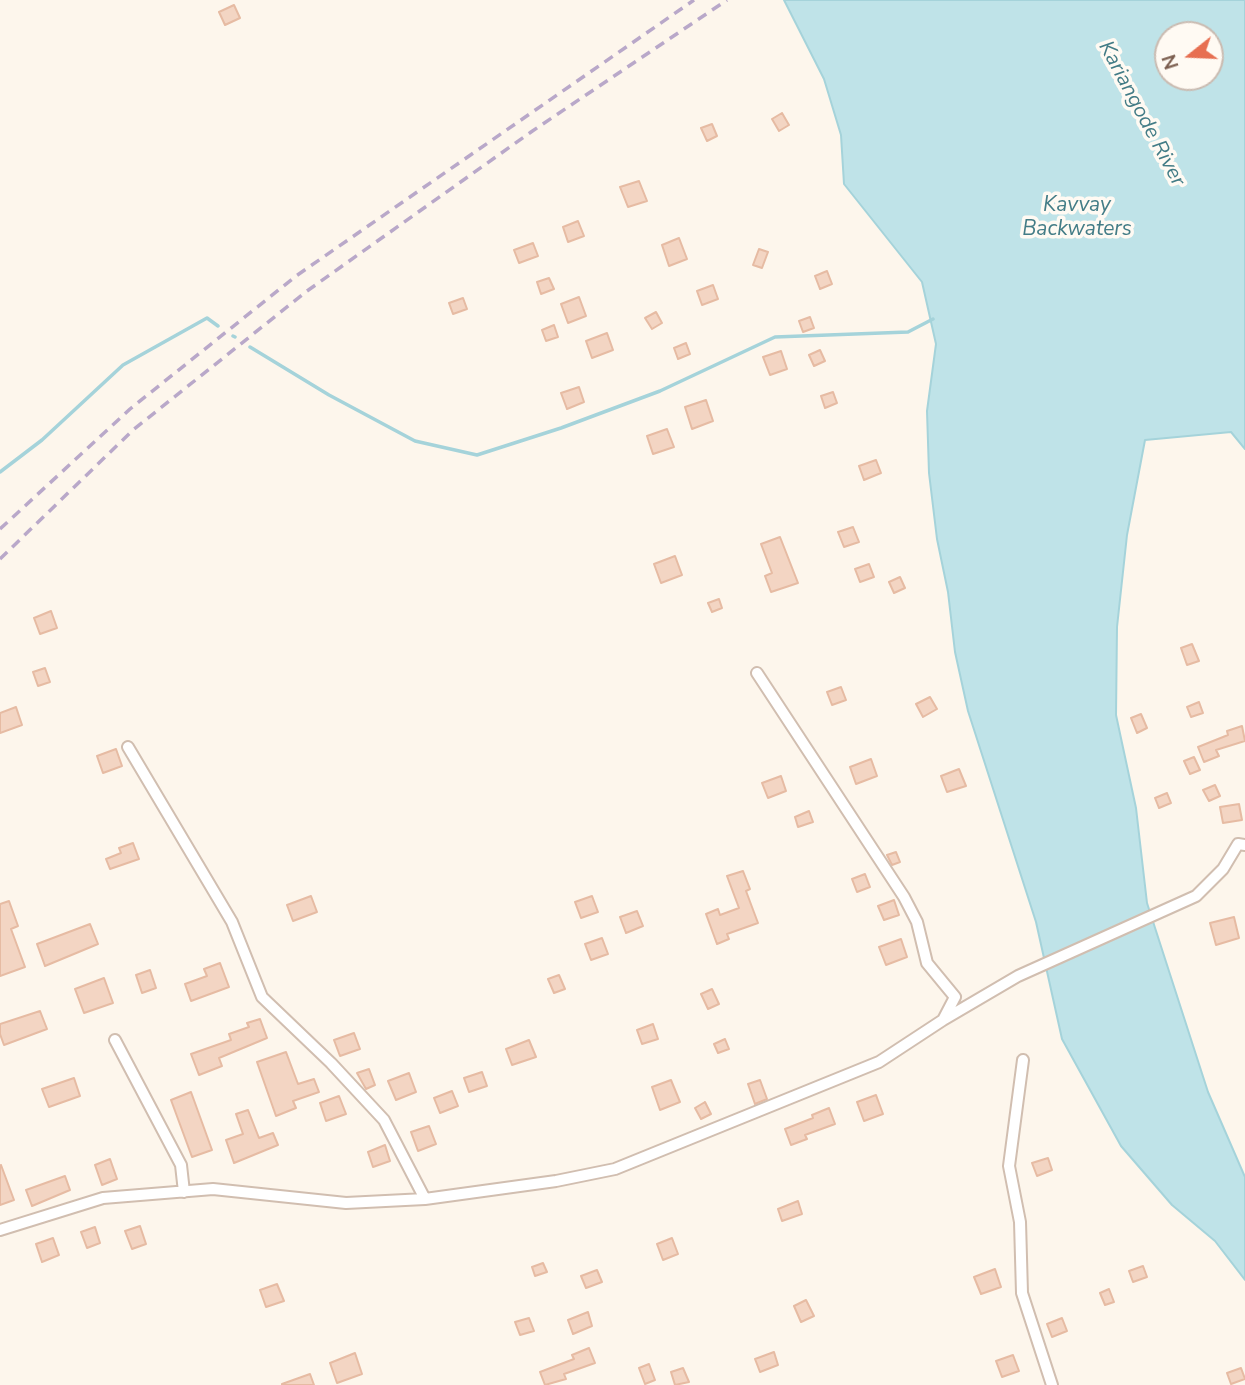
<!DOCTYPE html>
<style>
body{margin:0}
#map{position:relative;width:1245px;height:1385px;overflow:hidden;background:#fdf6ec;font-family:"Nunito Sans",sans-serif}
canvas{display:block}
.north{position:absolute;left:1154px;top:21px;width:70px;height:70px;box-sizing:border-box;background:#fffaf3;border:2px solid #cabbb1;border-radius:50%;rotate:252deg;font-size:19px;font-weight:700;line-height:28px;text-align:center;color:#7a5c4d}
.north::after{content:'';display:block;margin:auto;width:24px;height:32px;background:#e76f51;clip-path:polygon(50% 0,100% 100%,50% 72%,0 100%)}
</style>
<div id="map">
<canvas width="1245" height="1385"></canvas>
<div class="north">N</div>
</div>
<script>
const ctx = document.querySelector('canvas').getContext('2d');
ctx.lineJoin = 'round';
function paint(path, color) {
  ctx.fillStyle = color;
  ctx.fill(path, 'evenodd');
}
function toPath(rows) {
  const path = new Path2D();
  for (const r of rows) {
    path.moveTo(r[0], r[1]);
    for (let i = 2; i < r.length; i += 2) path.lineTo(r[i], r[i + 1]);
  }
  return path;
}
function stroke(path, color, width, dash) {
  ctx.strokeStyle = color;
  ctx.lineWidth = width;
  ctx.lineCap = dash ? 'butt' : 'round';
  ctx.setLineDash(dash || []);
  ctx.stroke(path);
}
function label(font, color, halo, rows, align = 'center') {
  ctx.font = font + ' "Nunito Sans",sans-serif';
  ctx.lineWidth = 7;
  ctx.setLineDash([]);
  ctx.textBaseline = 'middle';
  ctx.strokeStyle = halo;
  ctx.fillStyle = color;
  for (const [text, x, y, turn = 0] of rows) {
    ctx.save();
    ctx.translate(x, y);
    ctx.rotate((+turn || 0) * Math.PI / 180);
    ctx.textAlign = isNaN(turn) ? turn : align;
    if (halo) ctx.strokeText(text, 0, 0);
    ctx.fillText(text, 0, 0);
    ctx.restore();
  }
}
const water = toPath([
 [784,0,1245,0,1245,449,1231,432,1145,440,1127,535,1117,627,1116,715,1136,808,1147,903,1208,1092,1245,1177,1245,1280,1215,1241,1172,1205,1121,1146,1062,1039,1036,922,968,711,955,652,948,592,937,539,929,473,927,411,936,344,922,282,844,184,841,135,824,79,784,0],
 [1168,35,1210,35,1210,77,1168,77,1168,35]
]);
paint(water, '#bfe3e8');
stroke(water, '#a5d3da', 2);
stroke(toPath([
 [233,336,235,337],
 [250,347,329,395,415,441,477,455,561,428,660,391,775,337,908,332,933,319],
 [0,472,42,440,123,365,207,318,218,326]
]), '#a5d3da', 3.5);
const building = toPath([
 [234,5,240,18,225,25,219,12,234,5],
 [782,113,789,125,779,131,772,119,782,113],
 [712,124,717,136,707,141,701,128,712,124],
 [639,181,647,201,628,207,620,187,639,181],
 [578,221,584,236,568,242,563,227,578,221],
 [679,238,687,259,669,266,662,245,679,238],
 [533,243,538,256,519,263,514,250,533,243],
 [759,249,768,252,762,268,753,265,759,249],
 [827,271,832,284,820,289,815,276,827,271],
 [549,278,554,289,541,294,537,282,549,278],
 [713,285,718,299,702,305,697,291,713,285],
 [579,297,586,316,568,323,561,304,579,297],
 [463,298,467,309,453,314,449,303,463,298],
 [656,312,662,323,652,329,645,318,656,312],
 [810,317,814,328,803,332,799,321,810,317],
 [554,325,558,337,546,341,542,330,554,325],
 [607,333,613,350,592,358,586,341,607,333],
 [686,343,690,354,678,359,674,348,686,343],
 [820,350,825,361,814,366,809,355,820,350],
 [781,351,787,369,770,375,763,357,781,351],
 [579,387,584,402,567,409,561,393,579,387],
 [833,392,837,403,825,408,821,396,833,392],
 [706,400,713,421,692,429,685,407,706,400],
 [667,429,674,447,653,454,647,436,667,429],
 [876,460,881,473,864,480,859,466,876,460],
 [853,527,859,542,844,547,838,532,853,527],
 [780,537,798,583,771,592,765,576,772,573,761,544,780,537],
 [675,556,682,575,661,583,654,564,675,556],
 [869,564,874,577,860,582,855,569,869,564],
 [900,577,905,588,894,593,889,582,900,577],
 [719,599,722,608,712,612,708,603,719,599],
 [51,611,57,628,40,634,34,618,51,611],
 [1192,644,1199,661,1187,665,1181,648,1192,644],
 [45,668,50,682,38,686,33,672,45,668],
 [841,687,846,700,832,705,827,692,841,687],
 [930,697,937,709,923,717,916,704,930,697],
 [1199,702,1203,713,1191,717,1187,707,1199,702],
 [16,707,22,725,0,733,0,713,16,707],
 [1141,714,1147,728,1137,733,1131,718,1141,714],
 [1242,726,1245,741,1216,750,1219,756,1204,762,1198,747,1228,735,1227,731,1242,726],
 [116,749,122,766,103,773,97,756,116,749],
 [1194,757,1200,770,1190,774,1184,761,1194,757],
 [871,759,877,776,856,784,850,767,871,759],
 [959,769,966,786,947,792,941,776,959,769],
 [781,776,786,791,768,798,762,783,781,776],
 [1215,785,1220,796,1209,801,1203,790,1215,785],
 [1167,793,1171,803,1159,808,1155,798,1167,793],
 [1239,804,1242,820,1223,823,1220,807,1239,804],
 [809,811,813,822,798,827,795,817,809,811],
 [133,843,139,859,110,869,106,859,121,853,119,848,133,843],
 [896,852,900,862,892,865,887,855,896,852],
 [743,871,750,889,746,891,758,923,727,934,729,939,717,944,706,914,718,909,720,915,739,908,727,876,743,871],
 [865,874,870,887,857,892,852,879,865,874],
 [311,896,317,912,293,921,287,905,311,896],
 [592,896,598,912,581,918,575,902,592,896],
 [894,900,899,915,884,920,878,906,894,900],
 [9,901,18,926,11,929,25,967,0,976,0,904,9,901],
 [637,911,643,926,626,933,620,917,637,911],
 [1234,917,1239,938,1216,945,1210,923,1234,917],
 [90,924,98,944,45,966,37,944,90,924],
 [602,938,608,954,591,960,585,944,602,938],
 [901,939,907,957,886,965,879,947,901,939],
 [220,963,229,987,191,1001,185,984,207,976,204,969,220,963],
 [150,970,156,988,142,993,136,975,150,970],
 [559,975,565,989,554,993,548,979,559,975],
 [104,978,113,1003,84,1013,75,989,104,978],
 [712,989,719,1004,708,1009,701,994,712,989],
 [40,1011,47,1029,4,1045,0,1034,0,1024,40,1011],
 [260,1019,267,1038,219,1058,222,1066,199,1075,191,1054,231,1040,229,1034,249,1027,247,1023,260,1019],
 [653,1024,658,1039,642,1044,637,1030,653,1024],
 [354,1033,360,1049,340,1056,334,1040,354,1033],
 [725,1039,729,1049,718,1053,714,1044,725,1039],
 [529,1040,536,1057,512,1065,506,1049,529,1040],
 [286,1052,298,1084,314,1079,319,1092,293,1101,296,1108,276,1116,257,1062,286,1052],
 [369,1069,375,1085,366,1089,357,1073,369,1069],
 [482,1072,487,1086,469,1092,464,1078,482,1072],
 [409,1073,416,1092,396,1100,388,1081,409,1073],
 [74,1078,80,1096,49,1107,42,1089,74,1078],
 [671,1080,680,1102,660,1110,652,1087,671,1080],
 [760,1080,767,1099,755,1104,748,1084,760,1080],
 [452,1091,458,1106,440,1113,434,1098,452,1091],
 [191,1092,212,1150,192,1157,171,1100,191,1092],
 [876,1095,883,1114,864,1121,857,1102,876,1095],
 [339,1096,346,1114,326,1121,320,1103,339,1096],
 [705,1102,711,1114,701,1119,695,1108,705,1102],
 [829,1108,835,1124,805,1135,807,1139,791,1145,785,1129,813,1118,812,1115,829,1108],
 [248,1110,259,1138,273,1133,278,1145,234,1163,226,1140,243,1134,236,1114,248,1110],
 [429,1126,436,1144,418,1151,411,1132,429,1126],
 [385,1145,390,1161,373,1167,368,1152,385,1145],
 [1048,1158,1052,1170,1037,1176,1032,1163,1048,1158],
 [110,1159,117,1179,102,1185,95,1165,110,1159],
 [1,1165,14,1200,0,1205,0,1166,1,1165],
 [65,1176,70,1190,32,1206,26,1190,65,1176],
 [798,1201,802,1214,782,1221,778,1209,798,1201],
 [140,1226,146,1244,132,1249,125,1231,140,1226],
 [95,1227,100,1243,87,1248,81,1232,95,1227],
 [53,1238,59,1255,42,1262,36,1244,53,1238],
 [672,1238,678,1254,663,1260,657,1244,672,1238],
 [543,1263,547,1272,535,1276,532,1267,543,1263],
 [1143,1266,1147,1277,1133,1282,1129,1271,1143,1266],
 [995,1269,1001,1287,981,1294,974,1277,995,1269],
 [597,1270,602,1282,586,1288,581,1276,597,1270],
 [277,1284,284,1301,266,1307,260,1290,277,1284],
 [1109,1289,1114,1302,1105,1305,1100,1293,1109,1289],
 [806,1300,814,1316,801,1322,794,1306,806,1300],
 [588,1312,592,1326,573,1334,568,1320,588,1312],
 [529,1318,534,1331,520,1335,515,1322,529,1318],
 [1062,1318,1067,1331,1052,1337,1047,1324,1062,1318],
 [589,1348,595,1363,564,1374,566,1379,545,1385,540,1372,574,1359,572,1355,589,1348],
 [774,1352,778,1365,760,1372,755,1359,774,1352],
 [355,1353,362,1374,337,1383,330,1363,355,1353],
 [1013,1355,1019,1371,1002,1377,996,1361,1013,1355],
 [649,1364,655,1380,645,1384,639,1368,649,1364],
 [683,1368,689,1382,675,1385,671,1372,683,1368],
 [1241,1368,1245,1379,1231,1384,1227,1373,1241,1368],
 [310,1374,314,1385,282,1385,282,1384,310,1374]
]);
paint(building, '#f3d5c3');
stroke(building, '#e6bba3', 2);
const street = toPath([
 [757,673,904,897,917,922,927,963,955,997,943,1020],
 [128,747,232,922,262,997,331,1063,384,1120,425,1199],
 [115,1040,181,1165,184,1192],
 [1023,1060,1009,1166,1020,1222,1022,1293,1052,1385],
 [0,1230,103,1198,213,1189,346,1203,425,1199,556,1181,615,1169,879,1062,943,1020,1018,976,1196,896,1223,869,1238,844,1245,845]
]);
stroke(street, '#d1beb0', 14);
stroke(street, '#fff', 10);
stroke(toPath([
 [0,529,130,409,296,276,694,0],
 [0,559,133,430,307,291,531,132,727,0]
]), '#b9a8c9', 3.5, [10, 7]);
label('italic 21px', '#437c86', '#fffaf3', [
 ["Kariangode River",1141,114,62],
 ["Kavvay",1077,206],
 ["Backwaters",1077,230]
]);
</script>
